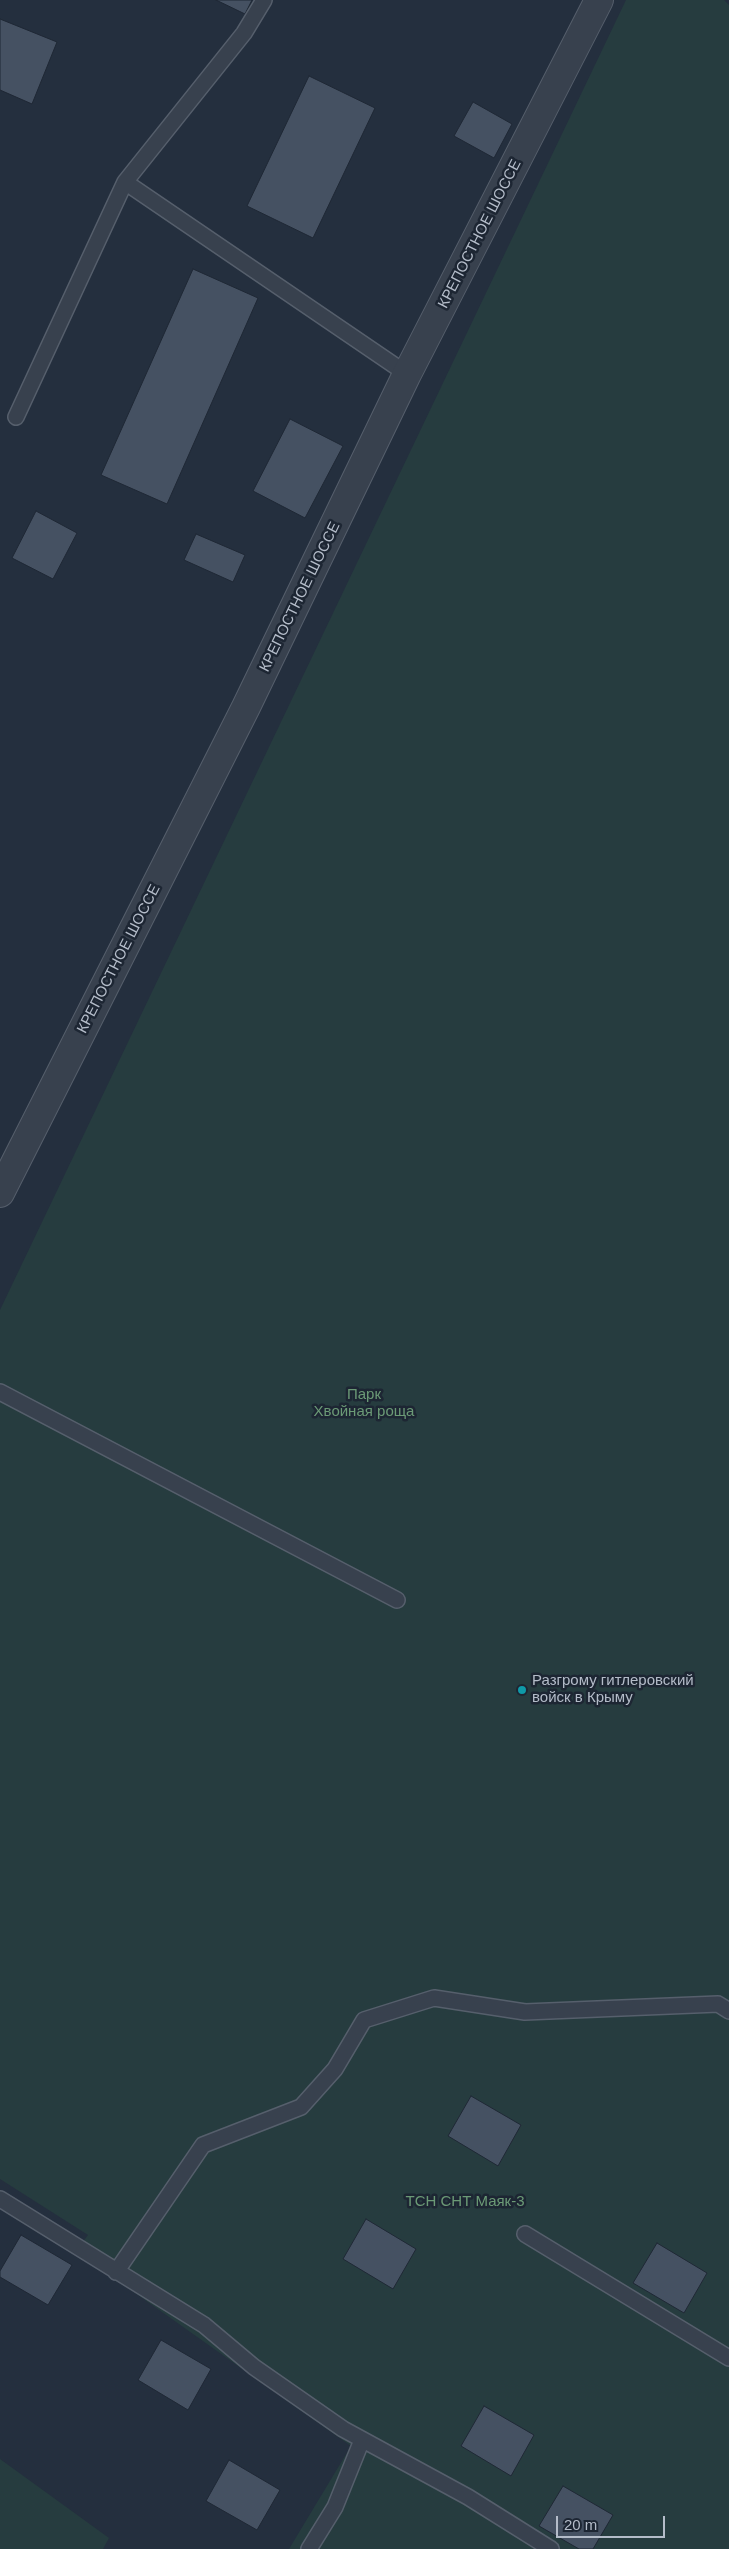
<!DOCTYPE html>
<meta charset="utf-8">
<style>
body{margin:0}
#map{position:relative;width:729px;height:2549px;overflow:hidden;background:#242f3e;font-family:Arial,sans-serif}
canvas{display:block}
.scale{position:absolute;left:556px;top:2516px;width:109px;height:22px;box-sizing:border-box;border:2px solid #b4bcc9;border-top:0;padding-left:6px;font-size:15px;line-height:18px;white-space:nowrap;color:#b4bcc9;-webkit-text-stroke:4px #1d2633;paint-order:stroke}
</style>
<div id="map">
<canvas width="729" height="2549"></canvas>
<div class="scale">20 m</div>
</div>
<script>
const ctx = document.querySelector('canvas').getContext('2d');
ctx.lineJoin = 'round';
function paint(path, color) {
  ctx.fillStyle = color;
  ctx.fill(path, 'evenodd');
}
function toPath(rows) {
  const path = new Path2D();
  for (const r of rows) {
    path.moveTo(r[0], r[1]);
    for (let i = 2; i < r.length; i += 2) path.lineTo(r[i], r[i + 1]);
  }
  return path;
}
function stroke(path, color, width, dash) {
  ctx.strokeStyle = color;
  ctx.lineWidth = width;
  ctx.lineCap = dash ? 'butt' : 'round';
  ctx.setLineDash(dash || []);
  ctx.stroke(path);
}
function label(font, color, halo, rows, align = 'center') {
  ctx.font = font + ' Arial,sans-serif';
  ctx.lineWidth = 5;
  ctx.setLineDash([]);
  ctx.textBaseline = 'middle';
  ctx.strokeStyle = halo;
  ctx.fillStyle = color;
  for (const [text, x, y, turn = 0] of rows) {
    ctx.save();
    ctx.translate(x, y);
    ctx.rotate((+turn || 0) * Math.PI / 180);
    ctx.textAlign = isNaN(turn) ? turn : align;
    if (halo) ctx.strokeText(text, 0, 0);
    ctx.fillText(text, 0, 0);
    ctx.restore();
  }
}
paint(toPath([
 [626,0,724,0,729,5,729,2549,289,2549,351,2446,76,2251,88,2235,0,2179,0,1310],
 [0,2459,109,2538,103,2549,0,2549]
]), '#263c3f');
const building = toPath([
 [216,0,252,0,245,14,216,0],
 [0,19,57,42,32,104,0,90,0,19],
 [309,76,375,108,313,238,247,206,309,76],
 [473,102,512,124,494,158,454,136,473,102],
 [193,269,258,298,167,504,101,475,193,269],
 [290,419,343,446,305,518,253,491,290,419],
 [36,511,77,533,53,579,12,558,36,511],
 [196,534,245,555,233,582,184,560,196,534],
 [471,2096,521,2125,498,2166,448,2136,471,2096],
 [366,2219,416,2249,393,2289,343,2259,366,2219],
 [21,2235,72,2265,48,2305,0,2277,0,2271,21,2235],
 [657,2243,707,2273,684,2313,633,2283,657,2243],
 [161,2340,211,2369,188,2410,138,2380,161,2340],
 [484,2406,534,2435,511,2476,461,2446,484,2406],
 [229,2460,280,2490,257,2530,206,2501,229,2460],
 [563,2486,613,2515,593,2549,579,2549,539,2526,563,2486]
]);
paint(building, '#455162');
stroke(building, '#1f2835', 1);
const lane = toPath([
 [264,0,244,33,125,182,407,374],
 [16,417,125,182],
 [0,1392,397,1600],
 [0,2199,204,2325,254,2367,343,2429,468,2497,551,2549],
 [525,2234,729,2358],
 [116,2272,203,2145,301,2107,335,2069,364,2020,434,1998,525,2012,718,2004,729,2011],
 [309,2549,335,2507,362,2440]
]);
const street = toPath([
 [0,1193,246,707,407,374,599,0]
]);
stroke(lane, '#565f6c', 18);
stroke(street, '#565f6c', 30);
stroke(lane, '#38414e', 15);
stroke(street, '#38414e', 28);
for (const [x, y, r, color] of [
 [522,1690,5,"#0f9aa8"]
]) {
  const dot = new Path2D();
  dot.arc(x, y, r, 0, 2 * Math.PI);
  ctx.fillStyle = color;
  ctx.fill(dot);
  stroke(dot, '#1d2633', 2);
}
label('15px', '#b4bcc9', '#1d2633', [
 ["КРЕПОСТНОЕ ШОССЕ",480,234,-63],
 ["КРЕПОСТНОЕ ШОССЕ",300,597,-64],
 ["КРЕПОСТНОЕ ШОССЕ",119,959,-63]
]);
label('15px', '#6b9a76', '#1d2633', [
 ["Парк",364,1395],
 ["Хвойная роща",364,1412],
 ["ТСН СНТ Маяк-3",465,2202]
]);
label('15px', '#b4bcc9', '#1d2633', [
 ["Разгрому гитлеровский",532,1681],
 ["войск в Крыму",532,1698]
], 'left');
</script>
